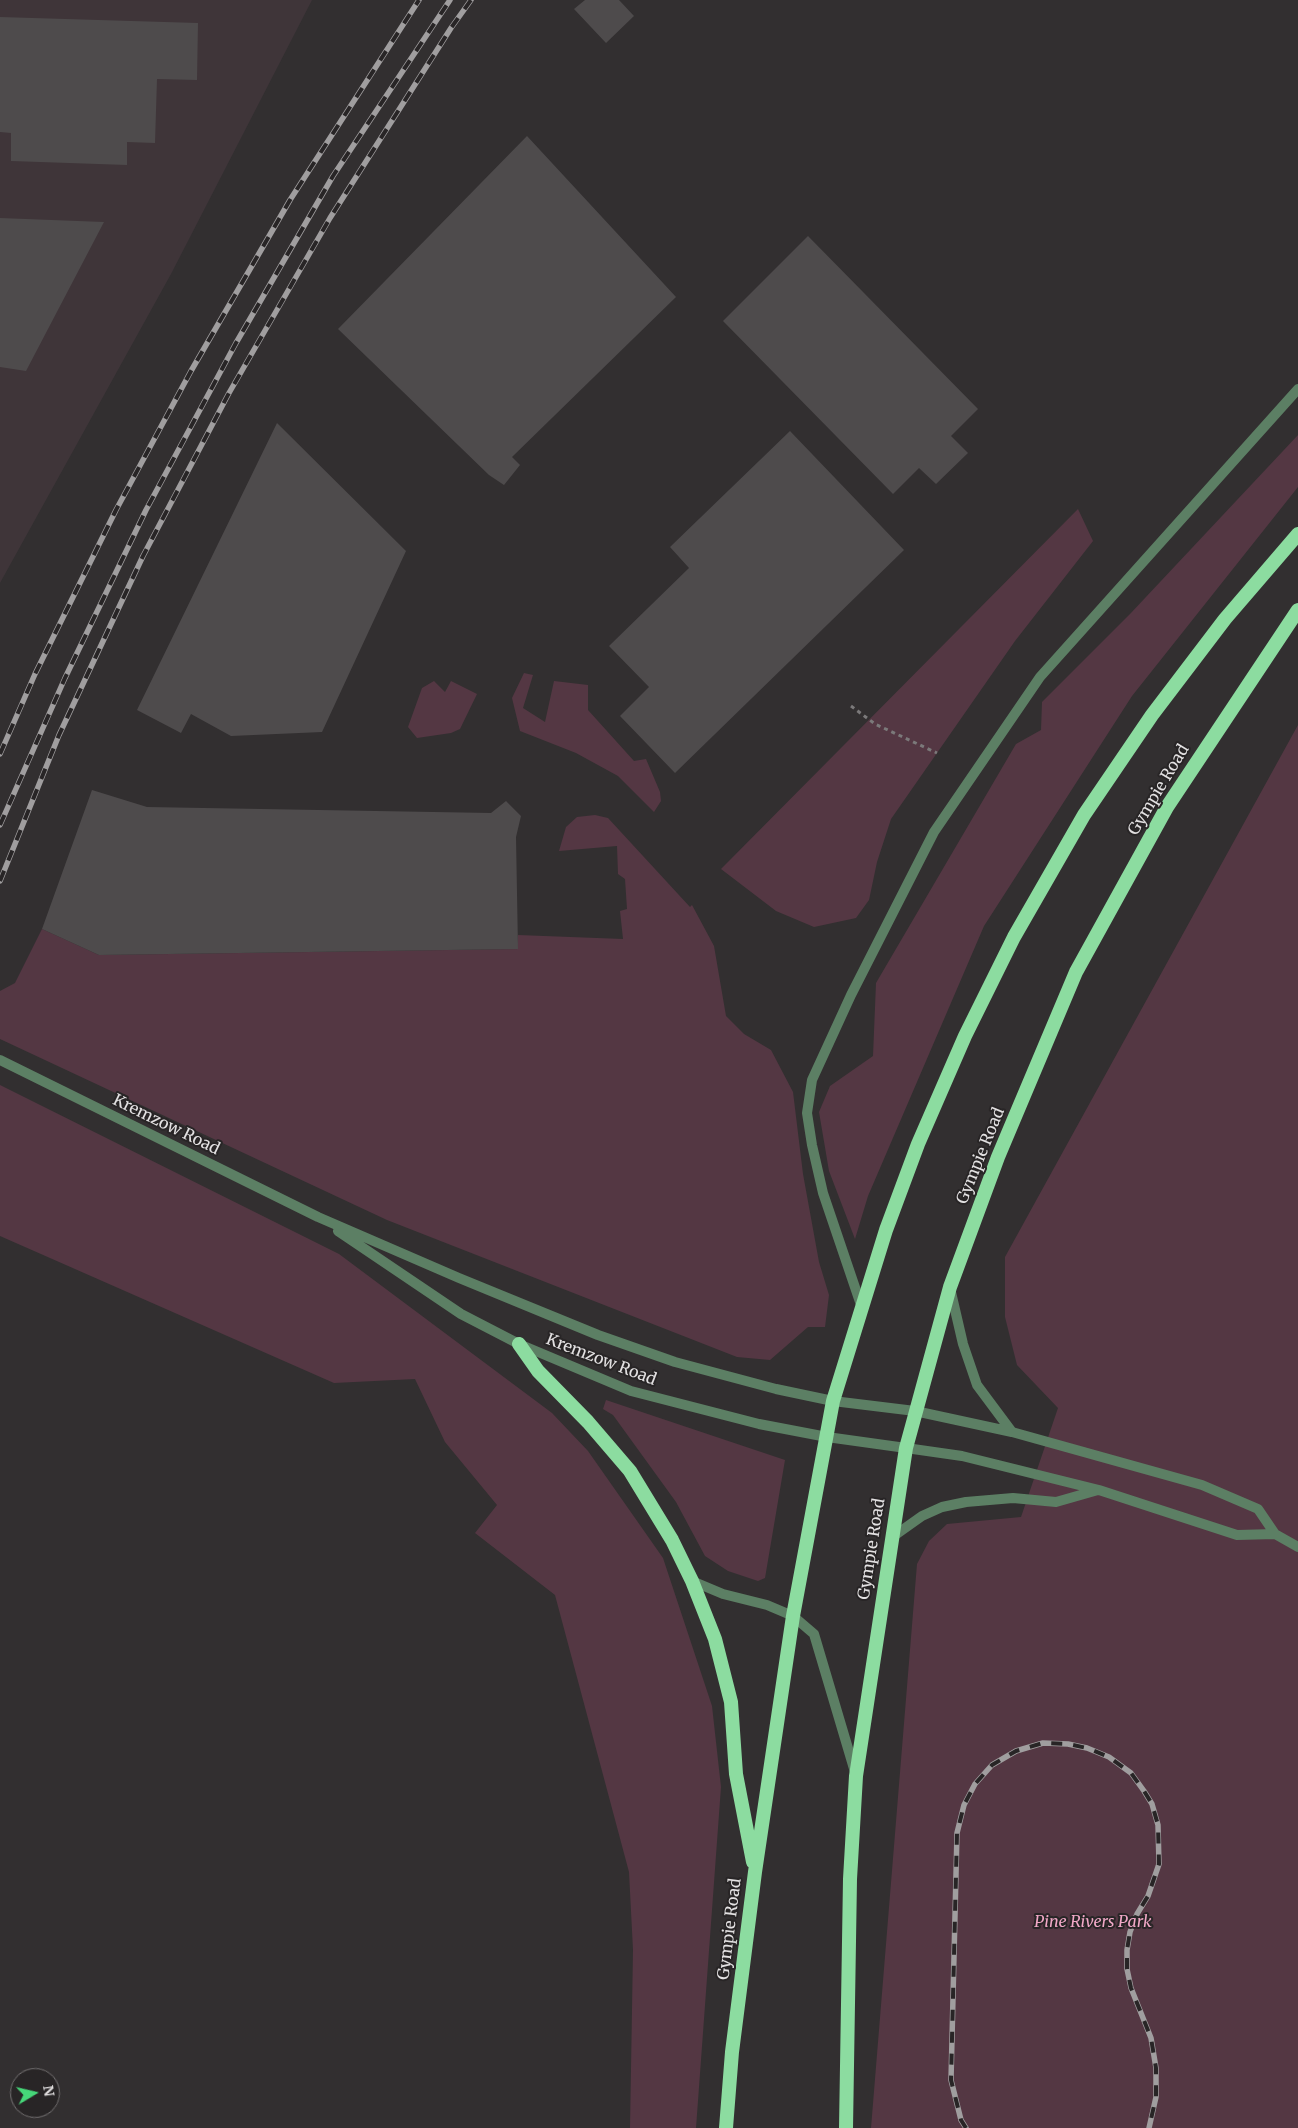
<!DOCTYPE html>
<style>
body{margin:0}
#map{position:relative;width:1298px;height:2128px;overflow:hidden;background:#322f30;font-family:Merriweather,serif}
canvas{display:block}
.north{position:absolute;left:10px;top:2068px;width:50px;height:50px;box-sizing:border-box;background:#282526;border:1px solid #737071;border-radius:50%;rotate:81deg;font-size:14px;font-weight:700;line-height:20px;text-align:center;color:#e3e1e2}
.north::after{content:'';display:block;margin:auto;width:18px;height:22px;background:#46d779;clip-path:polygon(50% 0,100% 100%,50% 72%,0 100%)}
</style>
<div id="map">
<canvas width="1298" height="2128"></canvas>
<div class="north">N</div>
</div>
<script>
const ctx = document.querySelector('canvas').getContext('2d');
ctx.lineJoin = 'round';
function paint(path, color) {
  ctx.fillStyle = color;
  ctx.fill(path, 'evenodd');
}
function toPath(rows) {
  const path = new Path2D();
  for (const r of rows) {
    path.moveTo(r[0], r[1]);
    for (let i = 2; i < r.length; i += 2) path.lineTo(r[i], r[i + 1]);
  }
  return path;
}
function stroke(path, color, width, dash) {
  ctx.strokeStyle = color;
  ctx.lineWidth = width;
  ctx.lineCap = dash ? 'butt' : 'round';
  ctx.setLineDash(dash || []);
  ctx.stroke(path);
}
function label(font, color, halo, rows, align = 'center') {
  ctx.font = font + ' Merriweather,serif';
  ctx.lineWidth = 4;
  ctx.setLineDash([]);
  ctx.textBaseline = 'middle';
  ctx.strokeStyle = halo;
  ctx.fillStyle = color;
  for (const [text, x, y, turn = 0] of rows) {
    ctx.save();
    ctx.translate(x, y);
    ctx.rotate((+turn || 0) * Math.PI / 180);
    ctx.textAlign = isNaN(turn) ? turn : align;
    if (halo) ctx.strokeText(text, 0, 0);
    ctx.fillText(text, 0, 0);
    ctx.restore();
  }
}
paint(toPath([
 [0,0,312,0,171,274,0,583]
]), '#3f3539');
paint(toPath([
 [1298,435,1298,487,1132,696,984,926,868,1196,855,1239,829,1171,819,1112,830,1086,873,1056,876,983,1016,744,1041,730,1042,702,1130,614],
 [1078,509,1093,541,1015,641,891,819,877,862,869,900,856,918,814,927,776,911,721,869],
 [524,673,533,675,523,708,545,722,554,681,588,685,588,710,634,761,646,759,660,792,661,801,654,812,618,776,576,753,520,731,512,698],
 [434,681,445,692,451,681,477,694,460,729,451,733,417,738,408,727,422,688],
 [1298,725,1298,2128,871,2128,917,1564,929,1541,947,1524,1021,1517,1058,1408,1017,1365,1005,1317,1005,1257],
 [595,815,608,818,690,907,692,905,714,946,726,1016,744,1034,771,1050,793,1092,803,1174,819,1262,829,1295,825,1327,808,1327,770,1360,737,1357,387,1220,0,1039,0,991,15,983,42,929,99,955,517,949,518,935,623,939,620,911,627,909,625,879,618,874,617,846,559,851,566,827,577,817],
 [0,1085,339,1254,552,1413,588,1451,663,1558,712,1706,721,1787,696,2128,630,2128,633,1950,629,1872,555,1595,475,1533,497,1505,445,1442,415,1379,334,1383,0,1236],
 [606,1400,785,1460,765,1578,758,1581,728,1571,705,1556,676,1502,613,1415,603,1409]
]), '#543743');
paint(toPath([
 [585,0,619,0,634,16,606,43,574,9],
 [0,17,198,23,197,80,157,79,155,143,127,142,127,165,11,161,11,133,0,132],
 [527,136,676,297,512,457,520,465,504,485,489,475,338,329],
 [0,218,104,222,26,371,0,367],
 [808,236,978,409,951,436,968,453,936,484,919,468,893,494,723,321],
 [277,423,406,551,322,732,231,736,191,714,181,733,137,710],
 [790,431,904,550,675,773,620,716,649,687,609,646,689,568,670,547],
 [92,790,147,807,491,813,506,801,521,816,516,837,518,949,99,955,42,929]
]), '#4e4b4c');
stroke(toPath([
 [851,706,875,724,937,753]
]), '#7b797a', 3, [4, 4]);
stroke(toPath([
 [950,1288,963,1344,977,1385,1012,1432],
 [862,1308,823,1193,812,1145,807,1113,812,1080,851,995,934,832,1040,677,1298,389],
 [915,1411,1012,1432,1202,1485,1258,1509,1275,1534,1298,1547],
 [906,1448,962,1456,1099,1490,1237,1535,1275,1534],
 [891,1538,922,1516,942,1507,966,1502,1013,1498,1056,1502,1098,1490],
 [692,1581,723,1594,767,1605,793,1616,814,1634,855,1772]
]), '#5c7f64', 10);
stroke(toPath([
 [0,1060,318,1217,459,1278,598,1335,675,1362,776,1389,833,1401,915,1411],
 [338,1231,461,1314,519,1344,631,1391,759,1424,827,1437,906,1448]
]), '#5c7f64', 10);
stroke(toPath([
 [519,1344,538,1371,588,1422,630,1471,672,1540,692,1581,715,1639,731,1702,736,1774,753,1862],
 [726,2128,732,2052,755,1872,793,1616,833,1401,886,1230,918,1144,965,1036,1014,937,1084,815,1152,715,1225,619,1298,534],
 [846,2128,850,1879,856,1776,906,1448,950,1287,998,1157,1076,972,1167,807,1298,610]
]), '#8cdca0', 14);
const rail = toPath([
 [0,754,35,674,116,510,191,371,290,200,419,0],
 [0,825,65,678,146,510,236,343,333,176,450,0],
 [0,881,59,735,143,556,229,393,330,218,451,28,471,0],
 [966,2128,961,2120,951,2080,957,1833,964,1805,975,1784,992,1765,1016,1751,1043,1743,1068,1744,1087,1748,1109,1757,1131,1773,1144,1791,1152,1804,1158,1825,1159,1864,1148,1896,1137,1914,1130,1932,1127,1950,1127,1969,1131,1988,1151,2038,1156,2068,1156,2097,1149,2128]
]);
stroke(rail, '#a09e9f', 5.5);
stroke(rail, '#282526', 4, [11]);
label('16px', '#e3e1e2', '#282526', [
 ["Gympie Road",1159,790,-59],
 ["Kremzow Road",166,1125,26],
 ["Gympie Road",981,1156,-68],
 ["Kremzow Road",601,1360,21],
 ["Gympie Road",872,1549,-81],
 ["Gympie Road",730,1929,-83]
]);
label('italic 16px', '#f1a8c7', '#282526', [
 ["Pine Rivers Park",1093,1922]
]);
</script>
